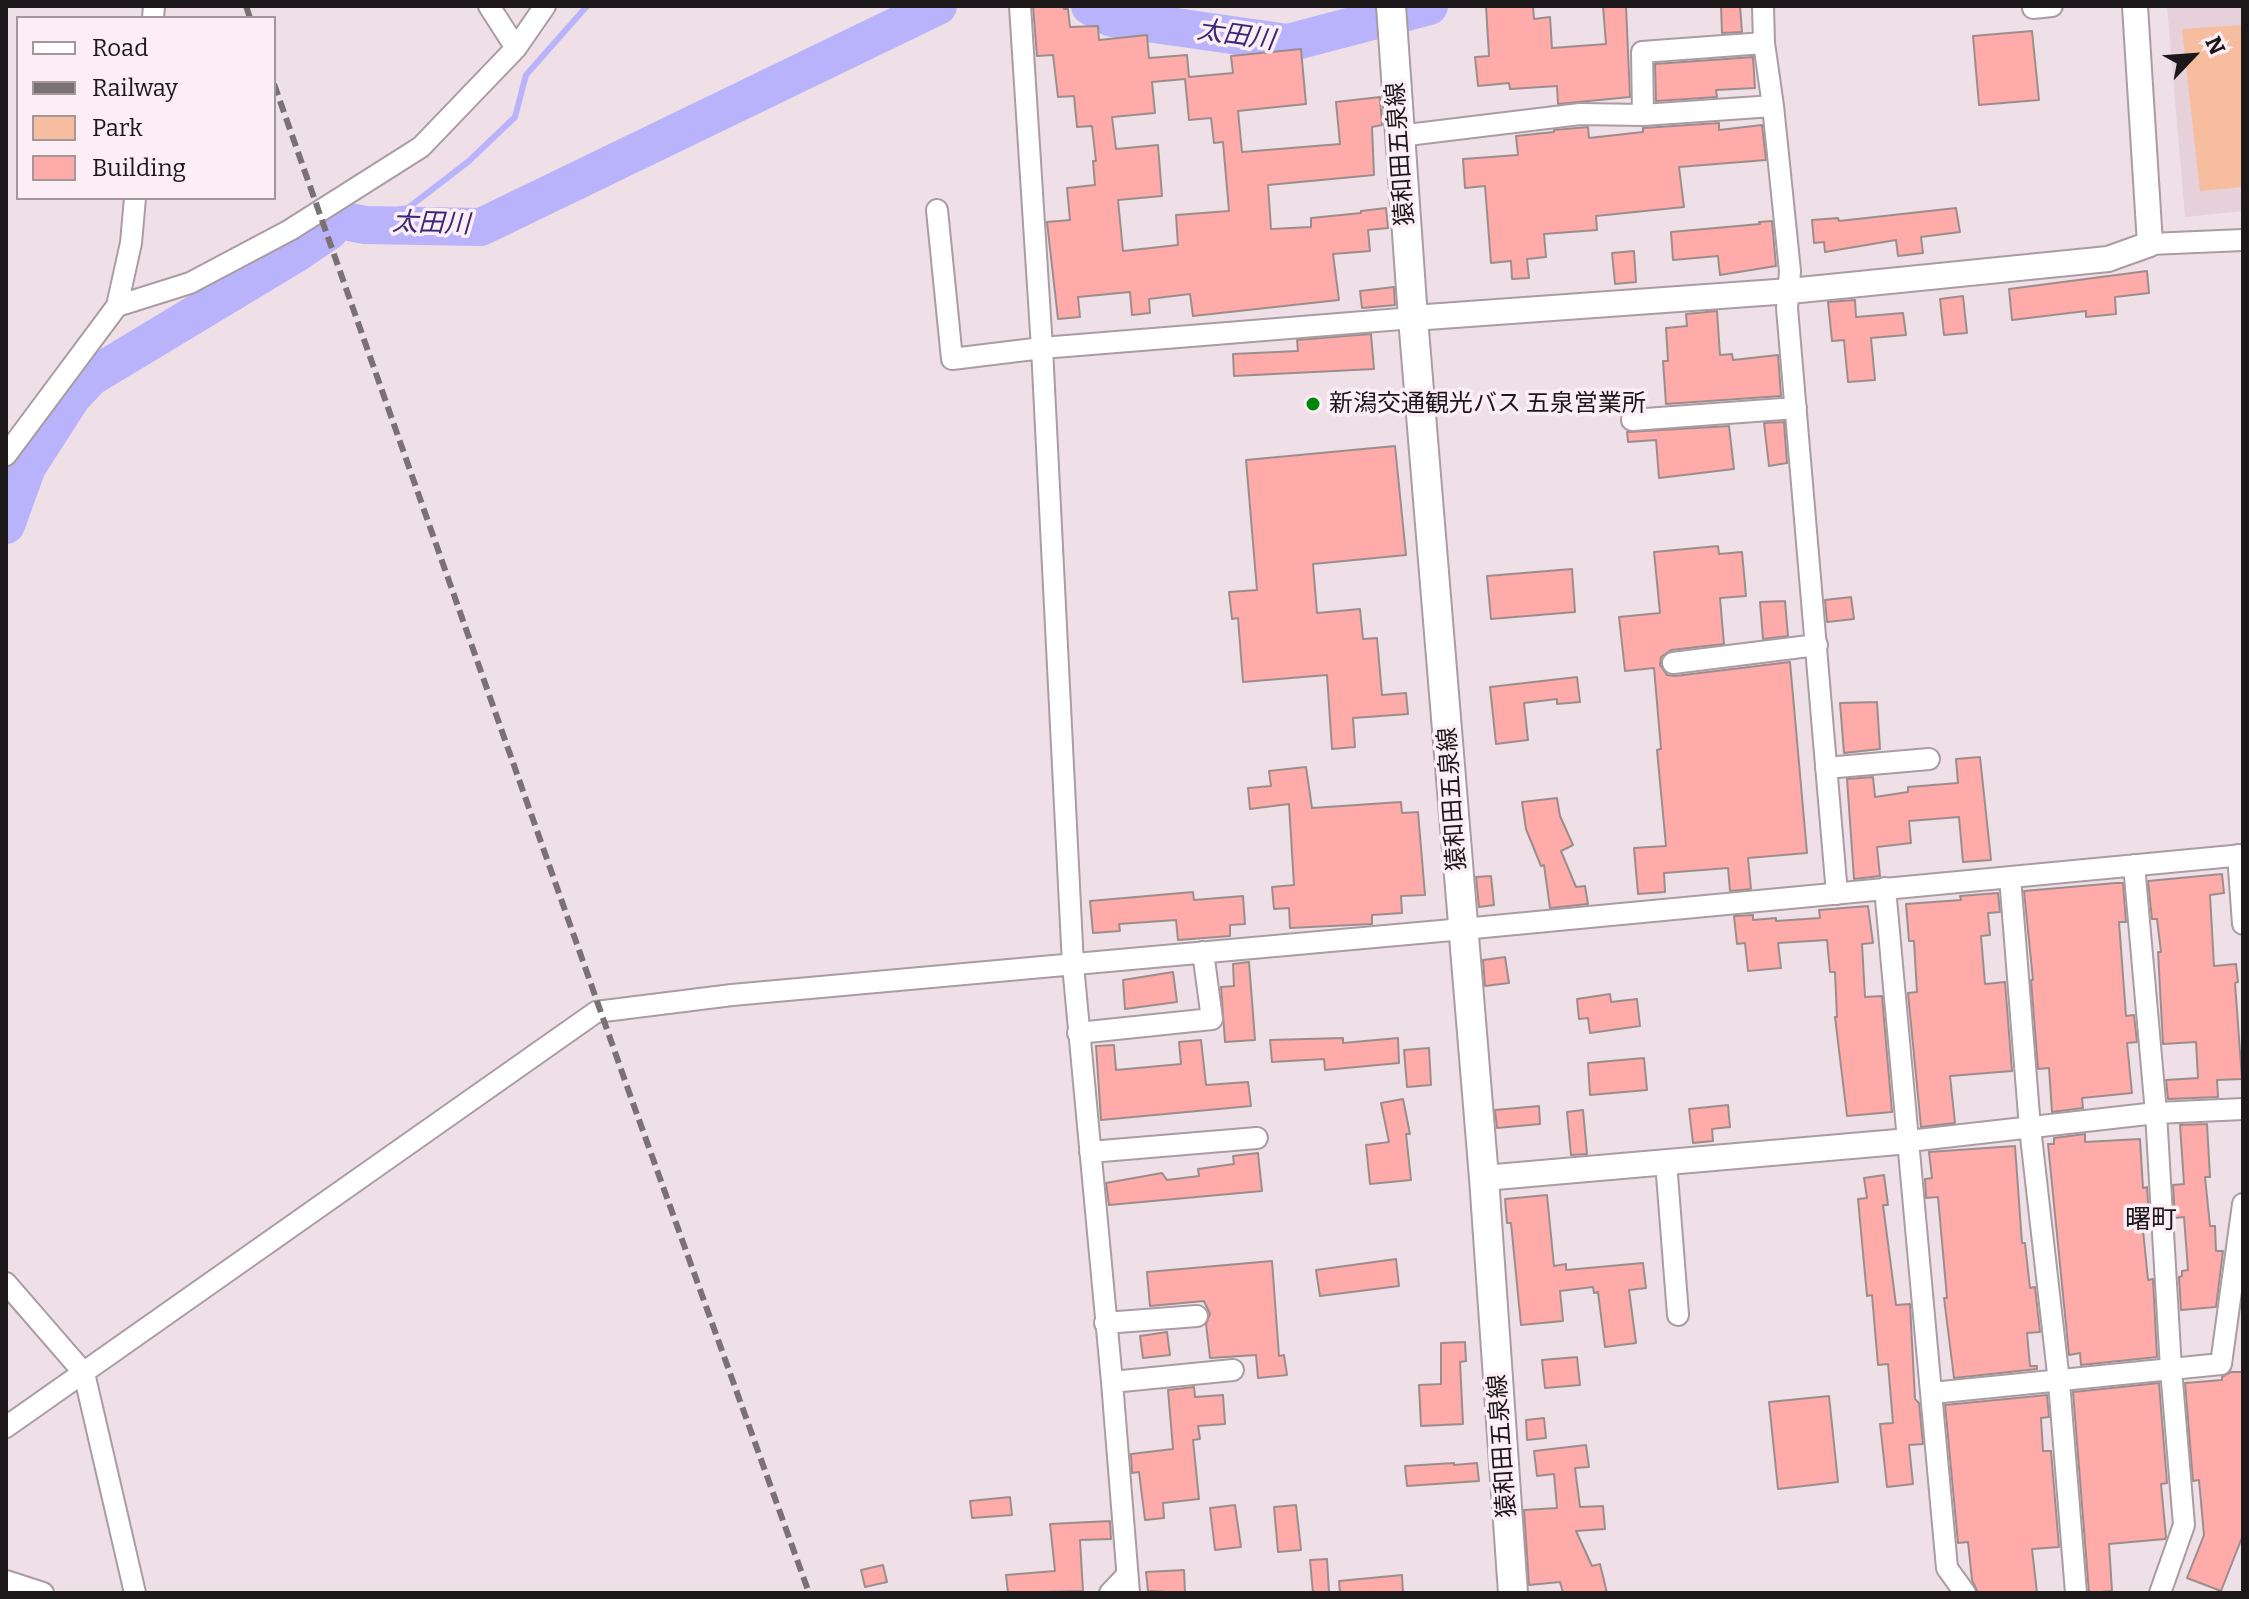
<!DOCTYPE html>
<meta charset="utf-8">
<style>
body{margin:0}
#map{position:relative;width:2249px;height:1599px;overflow:hidden;background:#efe0e7;font-family:Bitter,serif}
canvas{display:block}
.frame{position:absolute;inset:0;border:8px solid #1c1719;pointer-events:none}
.legend{position:absolute;left:16px;top:16px;width:260px;height:184px;box-sizing:border-box;background:#fceef4;border:2px solid #a2989c;margin:0;padding:10px 14px;list-style:none;font-size:24px;color:#1c1719}
.legend li{display:flex;align-items:center;gap:16px;height:40px}
.legend b{width:40px;border:2px solid #a2989c}
.north{position:absolute;left:2153px;top:16px;width:80px;height:80px;-webkit-text-stroke:6px #fceef4;paint-order:stroke;rotate:65deg;font-size:22px;font-weight:700;line-height:32px;text-align:center;color:#1c1719}
.north::after{content:'';display:block;margin:auto;width:28px;height:36px;background:#1c1719;clip-path:polygon(50% 0,100% 100%,50% 72%,0 100%)}
</style>
<div id="map">
<canvas width="2249" height="1599"></canvas>
<div class="frame"></div>
<ul class="legend">
<li><b style="height:10px;background:#fff"></b>Road</li>
<li><b style="height:10px;background:#7a7175"></b>Railway</li>
<li><b style="height:22px;background:#f6be9f"></b>Park</li>
<li><b style="height:22px;background:#feabaa"></b>Building</li>
</ul>
<div class="north">N</div>
</div>
<script>
const ctx = document.querySelector('canvas').getContext('2d');
ctx.lineJoin = 'round';
function paint(path, color) {
  ctx.fillStyle = color;
  ctx.fill(path, 'evenodd');
}
function toPath(rows) {
  const path = new Path2D();
  for (const r of rows) {
    path.moveTo(r[0], r[1]);
    for (let i = 2; i < r.length; i += 2) path.lineTo(r[i], r[i + 1]);
  }
  return path;
}
function stroke(path, color, width, dash) {
  ctx.strokeStyle = color;
  ctx.lineWidth = width;
  ctx.lineCap = dash ? 'butt' : 'round';
  ctx.setLineDash(dash || []);
  ctx.stroke(path);
}
function label(font, color, halo, rows, align = 'center') {
  ctx.font = font + ' Bitter,"Noto Sans JP",serif';
  ctx.lineWidth = 7;
  ctx.setLineDash([]);
  ctx.textBaseline = 'middle';
  ctx.strokeStyle = halo;
  ctx.fillStyle = color;
  for (const [text, x, y, turn = 0] of rows) {
    ctx.save();
    ctx.translate(x, y);
    ctx.rotate((+turn || 0) * Math.PI / 180);
    ctx.textAlign = isNaN(turn) ? turn : align;
    if (halo) ctx.strokeText(text, 0, 0);
    ctx.fillText(text, 0, 0);
    ctx.restore();
  }
}
paint(toPath([
 [2167,6,2243,6,2243,211,2185,217]
]), '#e6d0da');
paint(toPath([
 [2243,25,2243,187,2200,191,2182,29]
]), '#f6be9f');
stroke(toPath([
 [339,220,408,208,469,161,515,117,526,75,587,6]
]), '#b8b3fa', 6);
stroke(toPath([
 [1090,6,1112,18,1288,43,1429,6],
 [6,525,27,467,72,397,91,377,295,254,329,231,339,220,365,225,481,227,938,6]
]), '#b8b3fa', 38);
const building = toPath([
 [1033,6,1063,6,1064,9,1068,9,1070,27,1098,26,1099,40,1147,35,1149,58,1187,55,1189,77,1233,73,1231,56,1301,49,1306,104,1238,111,1242,152,1340,144,1336,102,1380,97,1382,125,1372,127,1374,175,1268,185,1271,229,1311,227,1311,218,1361,213,1361,211,1386,208,1388,228,1368,230,1370,251,1333,254,1339,300,1193,316,1190,294,1149,299,1150,313,1132,315,1130,292,1078,297,1080,317,1058,319,1047,222,1070,220,1067,188,1095,185,1093,161,1096,161,1092,126,1077,127,1074,96,1058,97,1053,55,1037,56,1033,6],
 [1185,79,1189,120,1211,118,1214,143,1223,142,1229,211,1176,215,1178,245,1123,251,1118,200,1162,196,1158,145,1116,149,1112,117,1155,113,1152,82,1185,79],
 [1486,6,1533,6,1534,19,1550,17,1552,48,1606,44,1603,6,1626,6,1630,97,1558,104,1557,86,1510,89,1509,83,1478,86,1475,57,1489,56,1486,6],
 [1721,6,1740,6,1742,32,1722,33,1721,6],
 [2032,31,2039,100,1979,105,1973,36,2032,31],
 [1753,57,1755,88,1716,90,1717,97,1656,101,1655,64,1753,57],
 [1719,123,1719,130,1762,125,1766,160,1679,167,1684,207,1596,216,1597,230,1544,234,1546,257,1527,259,1529,278,1512,279,1511,261,1491,263,1485,186,1465,188,1463,159,1518,155,1516,136,1554,132,1554,130,1588,127,1589,138,1643,132,1643,128,1719,123],
 [1956,208,1960,232,1921,237,1923,253,1898,256,1896,240,1825,252,1824,242,1814,243,1812,220,1838,218,1839,221,1956,208],
 [1772,221,1776,266,1720,275,1718,256,1673,260,1671,232,1760,224,1759,222,1772,221],
 [1634,251,1636,282,1615,284,1612,253,1634,251],
 [2147,271,2149,293,2115,297,2116,314,2086,317,2086,311,2012,320,2009,289,2147,271],
 [1394,287,1395,305,1362,308,1360,291,1394,287],
 [1963,296,1967,333,1944,335,1940,299,1963,296],
 [1855,300,1856,317,1903,313,1906,335,1871,338,1875,380,1848,382,1844,340,1832,341,1828,302,1855,300],
 [1717,311,1720,355,1732,354,1733,360,1778,355,1781,396,1666,404,1663,361,1668,361,1666,328,1687,326,1686,314,1717,311],
 [1371,334,1374,369,1234,376,1233,354,1298,351,1297,340,1371,334],
 [1784,422,1787,463,1769,466,1764,423,1784,422],
 [1729,426,1734,469,1659,478,1656,440,1628,442,1627,432,1729,426],
 [1395,446,1406,555,1313,564,1317,613,1360,609,1363,639,1377,638,1382,695,1406,693,1408,714,1353,718,1355,747,1332,749,1327,675,1243,682,1238,618,1232,619,1229,592,1257,590,1246,460,1395,446],
 [1718,546,1719,554,1742,552,1746,596,1720,598,1724,644,1671,650,1661,657,1660,665,1667,675,1675,676,1790,662,1807,853,1748,858,1751,889,1730,891,1728,868,1664,873,1665,892,1638,894,1634,848,1666,846,1657,750,1661,749,1654,668,1625,671,1619,617,1660,613,1654,552,1718,546],
 [1572,569,1575,612,1491,619,1487,576,1572,569],
 [1851,597,1854,619,1827,622,1825,600,1851,597],
 [1785,601,1788,636,1763,639,1760,602,1785,601],
 [1577,677,1580,702,1557,704,1557,699,1524,703,1528,740,1496,744,1490,687,1577,677],
 [1877,702,1880,749,1844,753,1840,703,1877,702],
 [1980,757,1991,860,1963,862,1959,817,1909,821,1911,843,1877,847,1880,876,1854,879,1847,779,1873,777,1875,797,1908,792,1908,787,1958,783,1956,759,1980,757],
 [1306,767,1312,808,1401,802,1402,813,1418,812,1425,895,1401,896,1402,913,1372,915,1372,924,1290,928,1289,908,1274,909,1272,887,1294,885,1289,804,1250,809,1248,788,1271,786,1269,771,1306,767],
 [1557,798,1560,816,1573,845,1561,851,1576,887,1585,886,1588,904,1550,908,1544,865,1541,866,1526,829,1522,802,1557,798],
 [2222,874,2224,893,2210,895,2214,966,2236,964,2238,982,2235,983,2242,1079,2217,1080,2218,1097,2168,1099,2166,1080,2198,1078,2196,1042,2163,1044,2158,952,2161,952,2157,919,2152,919,2148,881,2222,874],
 [1491,876,1494,905,1479,907,1476,877,1491,876],
 [2116,883,2123,883,2126,922,2119,922,2126,1016,2134,1015,2137,1042,2127,1043,2132,1093,2082,1098,2083,1108,2052,1112,2049,1068,2038,1069,2031,980,2033,980,2024,891,2116,883],
 [1193,892,1194,900,1243,896,1245,924,1230,925,1230,936,1178,940,1176,920,1119,924,1120,931,1093,933,1090,901,1193,892],
 [1998,893,2000,912,1988,913,1990,935,1981,936,1985,984,2005,982,2012,1071,1950,1076,1955,1123,1921,1127,1908,993,1917,992,1914,941,1909,941,1906,904,1961,900,1960,896,1998,893],
 [1868,906,1873,943,1862,944,1865,997,1882,996,1892,1112,1847,1116,1835,1017,1837,1017,1835,972,1830,972,1827,940,1778,943,1781,968,1748,971,1745,943,1737,944,1734,916,1753,915,1753,920,1776,918,1776,921,1820,918,1819,910,1868,906],
 [1505,957,1509,983,1485,986,1483,960,1505,957],
 [1249,962,1255,1040,1225,1042,1221,987,1234,986,1233,964,1249,962],
 [1173,972,1177,1002,1125,1009,1123,980,1173,972],
 [1610,994,1611,1002,1637,999,1640,1026,1590,1033,1588,1018,1579,1019,1577,999,1610,994],
 [1343,1038,1343,1043,1398,1038,1399,1063,1325,1070,1324,1059,1272,1062,1270,1040,1343,1038],
 [1201,1040,1206,1085,1248,1082,1251,1106,1101,1120,1096,1046,1114,1045,1116,1070,1181,1064,1179,1042,1201,1040],
 [1429,1048,1431,1085,1407,1087,1404,1050,1429,1048],
 [1644,1058,1647,1090,1590,1095,1588,1063,1644,1058],
 [1403,1099,1410,1134,1406,1134,1411,1180,1370,1184,1366,1145,1389,1142,1381,1103,1403,1099],
 [1728,1105,1730,1127,1712,1129,1713,1141,1693,1143,1689,1109,1728,1105],
 [1539,1106,1540,1124,1497,1128,1495,1110,1539,1106],
 [1583,1110,1587,1154,1571,1155,1567,1112,1583,1110],
 [2207,1124,2210,1177,2205,1177,2210,1226,2215,1226,2216,1251,2223,1251,2216,1307,2181,1310,2179,1277,2182,1276,2182,1271,2188,1270,2184,1217,2175,1218,2173,1185,2184,1184,2180,1125,2207,1124],
 [2085,1134,2085,1142,2140,1139,2143,1188,2147,1187,2149,1220,2142,1220,2148,1280,2153,1279,2157,1357,2081,1365,2080,1353,2069,1355,2048,1144,2054,1144,2054,1138,2085,1134],
 [2015,1146,2022,1243,2025,1243,2030,1288,2035,1287,2040,1332,2027,1333,2030,1366,2037,1366,2037,1369,1954,1378,1944,1298,1947,1298,1938,1197,1926,1198,1925,1179,1932,1178,1929,1152,2015,1146],
 [1258,1153,1262,1191,1109,1205,1106,1183,1162,1173,1167,1180,1199,1176,1198,1169,1234,1164,1233,1156,1258,1153],
 [1884,1175,1888,1205,1883,1205,1896,1305,1910,1304,1915,1399,1919,1403,1923,1444,1909,1445,1913,1484,1887,1487,1880,1424,1893,1423,1888,1364,1878,1365,1872,1295,1867,1296,1858,1199,1867,1198,1864,1178,1884,1175],
 [1547,1195,1554,1266,1566,1264,1566,1270,1643,1263,1646,1288,1629,1290,1636,1343,1605,1347,1598,1292,1594,1293,1593,1287,1560,1291,1563,1321,1521,1325,1511,1223,1507,1223,1505,1199,1547,1195],
 [1396,1259,1399,1286,1320,1296,1316,1270,1396,1259],
 [1272,1261,1279,1356,1284,1355,1287,1375,1258,1378,1256,1355,1210,1358,1206,1324,1210,1314,1204,1301,1150,1306,1147,1272,1272,1261],
 [1167,1332,1170,1355,1143,1358,1140,1336,1167,1332],
 [1465,1342,1466,1361,1460,1362,1463,1424,1421,1426,1419,1385,1441,1384,1441,1343,1465,1342],
 [1577,1357,1580,1385,1545,1388,1542,1360,1577,1357],
 [2231,1372,2243,1372,2243,1535,2221,1591,2187,1578,2204,1535,2199,1480,2193,1481,2185,1383,2222,1380,2222,1377,2231,1372],
 [2159,1383,2167,1483,2161,1484,2166,1537,2165,1539,2109,1544,2112,1591,2089,1593,2073,1392,2159,1383],
 [1194,1387,1195,1397,1223,1395,1225,1424,1198,1426,1200,1439,1193,1440,1199,1499,1163,1503,1164,1518,1145,1520,1139,1472,1132,1473,1131,1454,1173,1449,1168,1390,1194,1387],
 [2047,1395,2049,1417,2041,1418,2043,1451,2051,1451,2059,1547,2032,1549,2037,1593,1978,1593,1972,1580,1968,1542,1958,1543,1945,1405,2047,1395],
 [1829,1396,1838,1482,1778,1489,1769,1402,1829,1396],
 [1544,1418,1546,1438,1527,1440,1526,1420,1544,1418],
 [1586,1445,1589,1467,1575,1468,1580,1507,1603,1506,1605,1529,1576,1531,1592,1566,1600,1564,1607,1593,1563,1593,1560,1582,1529,1585,1524,1510,1557,1508,1554,1474,1537,1476,1534,1451,1586,1445],
 [1454,1463,1454,1465,1477,1463,1479,1481,1407,1486,1405,1466,1454,1463],
 [1010,1497,1012,1515,972,1518,970,1501,1010,1497],
 [1235,1505,1241,1547,1215,1550,1210,1508,1235,1505],
 [1296,1505,1301,1550,1278,1552,1274,1507,1296,1505],
 [1110,1521,1111,1539,1080,1540,1083,1591,1008,1593,1006,1575,1055,1571,1050,1524,1110,1521],
 [1327,1559,1329,1593,1313,1593,1310,1560,1327,1559],
 [883,1565,887,1582,865,1587,861,1570,883,1565],
 [1184,1570,1185,1593,1148,1591,1146,1572,1184,1570],
 [1402,1575,1403,1593,1340,1593,1339,1581,1402,1575]
]);
paint(building, '#feabaa');
stroke(building, '#9c8d8d', 2);
const minor = toPath([
 [489,6,516,48],
 [1020,6,1042,348,1073,965,1112,1382,1129,1593],
 [1763,6,1764,43,1773,106,1790,271,1787,308,1837,894],
 [2033,8,2052,6],
 [153,18,154,6],
 [1643,115,1642,52,1764,43],
 [1399,136,1580,114,1643,115,1773,106],
 [937,210,952,359,1042,348,1413,318],
 [2150,244,2243,240],
 [117,306,190,283,290,230,421,147,516,48,545,6],
 [1632,420,1796,408],
 [6,455,117,306,131,243,135,198],
 [1673,663,1817,645],
 [1826,768,1929,759],
 [2238,855,2243,924],
 [2134,865,2156,1113,2171,1369,2184,1525,2160,1593],
 [2010,877,2030,1128,2059,1382,2076,1593],
 [1885,888,1947,1568,1965,1593],
 [1078,1033,1212,1019,1203,952],
 [1909,1141,2156,1113,2243,1109],
 [1090,1152,1257,1138],
 [1666,1162,1678,1315],
 [6,1283,84,1373,135,1593],
 [1105,1323,1197,1316],
 [1112,1382,1233,1370],
 [1932,1393,2221,1364,2243,1204],
 [6,1427,596,1012,732,995,1463,929,2243,855],
 [6,1581,43,1593],
 [1110,1593,1127,1575]
]);
const tertiary = toPath([
 [1413,318,1790,291,2108,259,2150,244,2135,6],
 [1484,1178,1909,1141]
]);
const secondary = toPath([
 [1391,6,1413,318,1484,1178,1513,1593]
]);
stroke(minor, '#aa9ca2', 24);
stroke(tertiary, '#aa9ca2', 28);
stroke(secondary, '#aa9ca2', 32);
stroke(minor, '#fff', 20);
stroke(tertiary, '#fff', 24);
stroke(secondary, '#fff', 28);
stroke(toPath([
 [246,6,250,18],
 [274,84,629,1092,809,1593]
]), '#7a7175', 6, [12, 6]);
for (const [x, y, r, color] of [
 [1313,404,8,"#00860b"]
]) {
  const dot = new Path2D();
  dot.arc(x, y, r, 0, 2 * Math.PI);
  ctx.fillStyle = color;
  ctx.fill(dot);
  stroke(dot, '#fceef4', 3);
}
label('24px', '#1c1719', '#fceef4', [
 ["猿和田五泉線",1401,154,-94],
 ["猿和田五泉線",1453,799,-94],
 ["猿和田五泉線",1503,1446,-94]
]);
label('24px', '#1c1719', '#fceef4', [
 ["新潟交通観光バス 五泉営業所",1329,404]
], 'left');
label('italic 26px', '#382878', '#fceef4', [
 ["太田川",1236,36,8],
 ["太田川",431,224,2]
]);
label('26px', '#1c1719', '#fceef4', [
 ["曙町",2151,1221]
]);
</script>
